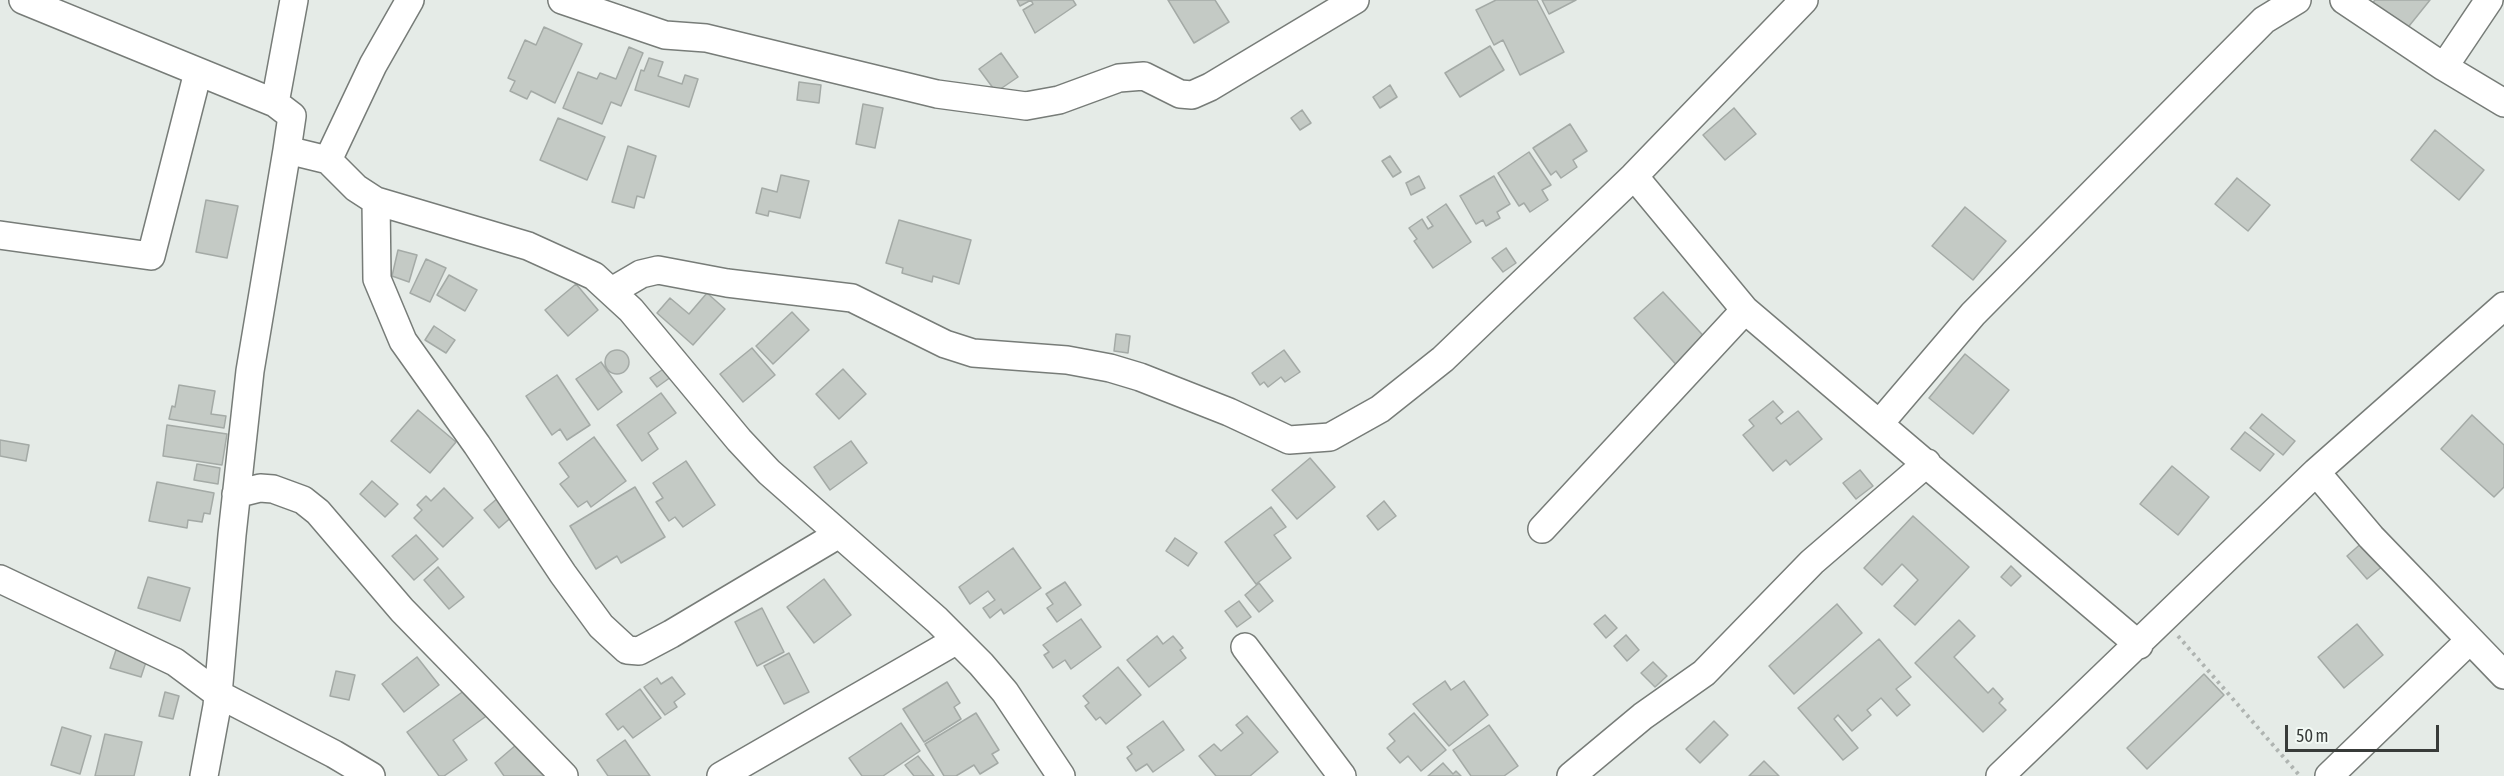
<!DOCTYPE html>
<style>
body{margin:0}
#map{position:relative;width:2504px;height:776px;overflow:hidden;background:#e5ebe7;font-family:"Asap Condensed",sans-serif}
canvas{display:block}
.scale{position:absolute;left:2285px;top:725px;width:154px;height:27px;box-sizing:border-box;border:3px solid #383b39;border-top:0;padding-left:8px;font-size:18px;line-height:21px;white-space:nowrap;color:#383b39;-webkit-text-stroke:4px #f2f9f4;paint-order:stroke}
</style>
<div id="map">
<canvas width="2504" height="776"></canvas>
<div class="scale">50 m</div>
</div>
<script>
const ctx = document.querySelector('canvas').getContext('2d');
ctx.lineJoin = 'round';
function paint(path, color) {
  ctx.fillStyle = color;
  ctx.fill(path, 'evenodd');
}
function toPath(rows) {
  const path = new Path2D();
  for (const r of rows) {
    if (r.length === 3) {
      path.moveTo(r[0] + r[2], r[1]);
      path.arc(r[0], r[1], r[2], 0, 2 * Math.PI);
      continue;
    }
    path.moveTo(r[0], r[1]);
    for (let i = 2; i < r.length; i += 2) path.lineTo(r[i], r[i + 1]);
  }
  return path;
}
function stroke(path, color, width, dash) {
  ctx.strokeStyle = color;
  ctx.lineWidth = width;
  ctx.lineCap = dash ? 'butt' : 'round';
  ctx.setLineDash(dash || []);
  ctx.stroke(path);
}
const building = toPath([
 [1017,0,1073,0,1076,5,1035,33,1023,10,1033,4,1031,0,1020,6,1017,0],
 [1168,0,1215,0,1229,22,1194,43,1168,0],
 [1496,0,1537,0,1564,52,1520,75,1503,40,1494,45,1476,10,1496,0],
 [1542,0,1576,0,1549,14,1542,0],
 [2375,0,2430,0,2401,36,2368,8,2375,0],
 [544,27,582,44,555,103,531,91,527,99,510,91,515,81,508,78,525,40,536,45,544,27],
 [1490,46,1504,70,1460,97,1445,73,1490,46],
 [629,47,643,53,621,106,611,102,602,124,563,108,578,72,597,79,600,73,616,79,629,47],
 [1001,53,1018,77,996,92,979,69,1001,53],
 [649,58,663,62,658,76,682,84,685,75,698,79,689,107,635,90,641,70,644,71,649,58],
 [799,82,821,85,819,103,797,100,799,82],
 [1390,85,1397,97,1380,108,1373,97,1390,85],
 [863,104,883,108,875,148,856,144,863,104],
 [1734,108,1756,134,1725,160,1703,135,1734,108],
 [1302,110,1311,123,1300,130,1291,118,1302,110],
 [558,118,605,137,587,180,540,160,558,118],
 [1570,124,1587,151,1573,160,1577,167,1561,178,1556,171,1551,175,1533,148,1570,124],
 [2435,130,2484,170,2459,200,2411,160,2435,130],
 [628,146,656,156,644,198,637,196,634,208,612,202,628,146],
 [1529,152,1551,185,1542,190,1548,200,1530,212,1524,203,1519,206,1498,173,1529,152],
 [1390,156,1401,172,1393,177,1382,161,1390,156],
 [781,175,809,181,800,218,769,211,768,216,756,213,762,188,777,192,781,175],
 [1419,176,1425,188,1411,195,1406,183,1419,176],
 [1494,176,1510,204,1497,212,1500,218,1486,226,1483,220,1476,224,1460,196,1494,176],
 [2237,178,2270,205,2248,231,2215,204,2237,178],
 [206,200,238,206,227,258,196,252,206,200],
 [1446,204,1471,242,1433,268,1414,241,1417,239,1409,228,1422,219,1428,229,1433,226,1427,217,1446,204],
 [1965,207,2006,241,1973,280,1932,246,1965,207],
 [899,220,971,240,959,284,933,276,932,282,902,273,903,268,886,263,899,220],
 [1506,248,1516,263,1503,272,1492,258,1506,248],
 [398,250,417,255,409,282,392,276,398,250],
 [426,259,446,268,430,302,410,293,426,259],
 [449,275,477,290,465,311,437,295,449,275],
 [576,284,598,310,568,336,545,310,576,284],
 [1663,292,1711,344,1681,370,1634,318,1663,292],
 [707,293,725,309,693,345,657,313,670,298,689,314,707,293],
 [792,312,809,330,773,364,756,346,792,312],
 [434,326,455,340,446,353,425,340,434,326],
 [1116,334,1130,336,1128,353,1114,351,1116,334],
 [752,348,775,375,743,402,720,374,752,348],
 [617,362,12],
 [1284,350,1300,372,1285,382,1281,377,1268,387,1264,382,1260,385,1252,373,1284,350],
 [1965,354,2009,390,1973,434,1929,398,1965,354],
 [601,362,622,392,598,410,576,379,601,362],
 [665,368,671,377,657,387,650,378,665,368],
 [843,369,866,394,839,419,816,394,843,369],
 [557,375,590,425,567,440,560,429,552,435,526,396,557,375],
 [179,385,215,391,211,414,226,416,224,428,169,419,172,406,175,407,179,385],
 [661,393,676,413,648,433,658,449,642,461,617,425,661,393],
 [1773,401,1783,412,1776,418,1781,424,1798,411,1822,439,1790,465,1786,460,1773,471,1743,435,1754,426,1749,420,1773,401],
 [418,410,456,442,430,473,391,441,418,410],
 [2262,414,2295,441,2283,455,2250,428,2262,414],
 [2472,415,2504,445,2504,487,2494,497,2441,449,2472,415],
 [167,425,227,434,222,465,163,456,167,425],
 [2245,432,2274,454,2260,471,2231,449,2245,432],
 [594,437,626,481,591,507,587,501,578,507,560,484,569,477,559,463,594,437],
 [0,440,29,445,26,461,0,456,0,440],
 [851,441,867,463,830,490,814,467,851,441],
 [1310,458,1335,487,1297,519,1272,490,1310,458],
 [686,461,715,505,683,527,675,517,669,521,656,502,663,498,653,483,686,461],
 [197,464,220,468,218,484,194,480,197,464],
 [2172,466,2209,497,2178,535,2140,504,2172,466],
 [1860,470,1873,486,1856,499,1843,483,1860,470],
 [372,481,398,504,385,517,360,494,372,481],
 [157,482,214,493,210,514,204,513,202,522,188,520,187,528,149,521,157,482],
 [635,487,665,537,621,563,617,556,596,569,570,526,635,487],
 [444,488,473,518,443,547,414,518,422,510,417,505,426,496,431,501,444,488],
 [499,497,514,515,499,528,484,510,499,497],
 [1384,501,1396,516,1378,530,1367,516,1384,501],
 [1271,507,1286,527,1274,535,1291,558,1256,584,1225,542,1271,507],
 [1913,516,1969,567,1915,625,1894,606,1918,580,1902,564,1882,585,1864,568,1913,516],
 [416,535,438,559,414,580,392,556,416,535],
 [1175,538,1197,553,1188,566,1166,551,1175,538],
 [2364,541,2384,565,2367,579,2347,556,2364,541],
 [1013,548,1041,588,1004,614,1001,609,990,618,983,608,995,600,988,591,970,604,959,587,1013,548],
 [2011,566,2021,576,2011,586,2001,577,2011,566],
 [438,567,464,597,449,609,424,580,438,567],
 [148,577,190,588,180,621,138,608,148,577],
 [824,579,851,615,814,643,787,607,824,579],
 [1065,582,1081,605,1057,622,1047,608,1053,604,1046,594,1065,582],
 [1259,583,1273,601,1259,612,1245,595,1259,583],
 [1239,601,1251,617,1237,627,1225,611,1239,601],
 [1837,604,1862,633,1794,694,1769,666,1837,604],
 [762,608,784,652,757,666,735,622,762,608],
 [1605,615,1617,628,1606,638,1594,624,1605,615],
 [1081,619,1101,647,1071,669,1065,660,1053,668,1044,655,1049,652,1043,645,1081,619],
 [1959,620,1975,636,1954,657,1988,693,1993,688,2003,699,1999,703,2006,710,1983,732,1915,663,1959,620],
 [2357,624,2383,655,2344,688,2318,657,2357,624],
 [1626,635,1639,650,1627,661,1614,646,1626,635],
 [1157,636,1163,644,1173,636,1183,648,1180,650,1186,658,1149,687,1127,660,1157,636],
 [1879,639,1911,677,1896,689,1910,705,1897,716,1881,698,1867,710,1871,715,1852,731,1838,715,1834,719,1858,748,1843,760,1798,708,1879,639],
 [116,650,147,659,141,677,110,668,116,650],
 [789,653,809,692,784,704,764,666,789,653],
 [417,657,439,685,404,712,382,684,417,657],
 [1653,662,1667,676,1655,687,1641,673,1653,662],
 [1118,667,1141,695,1106,724,1100,717,1096,720,1085,706,1089,703,1083,696,1118,667],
 [336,671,355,675,349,700,330,696,336,671],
 [2204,674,2224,695,2147,769,2127,748,2204,674],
 [672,677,685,694,674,702,677,707,665,715,644,687,657,678,661,684,672,677],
 [1445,681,1451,690,1464,681,1488,715,1449,746,1413,704,1445,681],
 [947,682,960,703,954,707,961,719,924,742,903,709,947,682],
 [472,685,492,712,453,740,467,760,444,776,439,776,407,732,472,685],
 [640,689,661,718,633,738,623,726,618,730,606,714,640,689],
 [165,692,179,696,173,719,159,716,165,692],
 [976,713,999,750,992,754,998,763,980,774,974,765,956,776,944,776,925,744,976,713],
 [1414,713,1446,750,1421,771,1408,756,1400,763,1387,748,1395,741,1389,734,1414,713],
 [1247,716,1278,752,1250,776,1216,776,1199,756,1214,744,1221,751,1243,733,1236,725,1247,716],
 [1163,721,1184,750,1153,772,1147,764,1136,771,1127,758,1132,754,1127,747,1163,721],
 [1714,721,1728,735,1700,763,1686,749,1714,721],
 [901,723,920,751,883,776,862,776,849,758,901,723],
 [1489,725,1518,766,1504,776,1471,776,1453,750,1489,725],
 [62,727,91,736,80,774,51,765,62,727],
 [105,734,142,742,134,776,95,776,105,734],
 [523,739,554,776,504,776,495,763,523,739],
 [625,740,650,776,608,776,597,760,625,740],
 [918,756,934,776,914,776,905,765,918,756],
 [1764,761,1779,776,1749,776,1764,761],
 [1443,763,1453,774,1456,771,1461,776,1428,776,1443,763]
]);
paint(building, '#c4cac5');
stroke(building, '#a4aaa6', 1.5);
const minor = toPath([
 [23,0,275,103,292,116,287,150,328,160,356,188,376,201,528,246,594,276,631,310,739,440,769,472,937,620,981,664,1005,692,1061,776],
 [562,0,665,35,706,38,937,94,1026,106,1059,100,1119,78,1144,76,1180,94,1192,95,1210,87,1355,0],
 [1804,0,1634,176,1745,310,2139,645],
 [2344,0,2444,67,2504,103],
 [2444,67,2489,0],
 [275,103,294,0],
 [328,160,373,65,410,0],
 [376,201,377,279,403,341,477,445,563,574,601,626,627,650,639,651,671,634,839,534],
 [0,235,151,256,198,72],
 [612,291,641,274,658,270,727,283,852,298,945,344,973,353,1067,360,1110,368,1140,377,1229,412,1289,440,1330,437,1380,409,1443,359,1634,176],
 [1880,423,1973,314,2264,20,2297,0],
 [2316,472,2371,537,2504,675],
 [236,494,260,488,273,489,303,500,318,512,402,610,564,776],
 [1542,529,1745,310],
 [0,579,175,662,218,694,334,754,371,776],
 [1245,647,1342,776],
 [204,776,217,706,232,535,250,371,287,150],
 [721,776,957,640],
 [1571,776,1643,716,1704,673,1812,562,1927,463],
 [2000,776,2316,472,2504,306],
 [2329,776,2470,640]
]);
stroke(minor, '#777c78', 30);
stroke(toPath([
 [2178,636,2300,776]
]), '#afb4b1', 4, [3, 4.5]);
stroke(minor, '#fff', 27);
</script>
